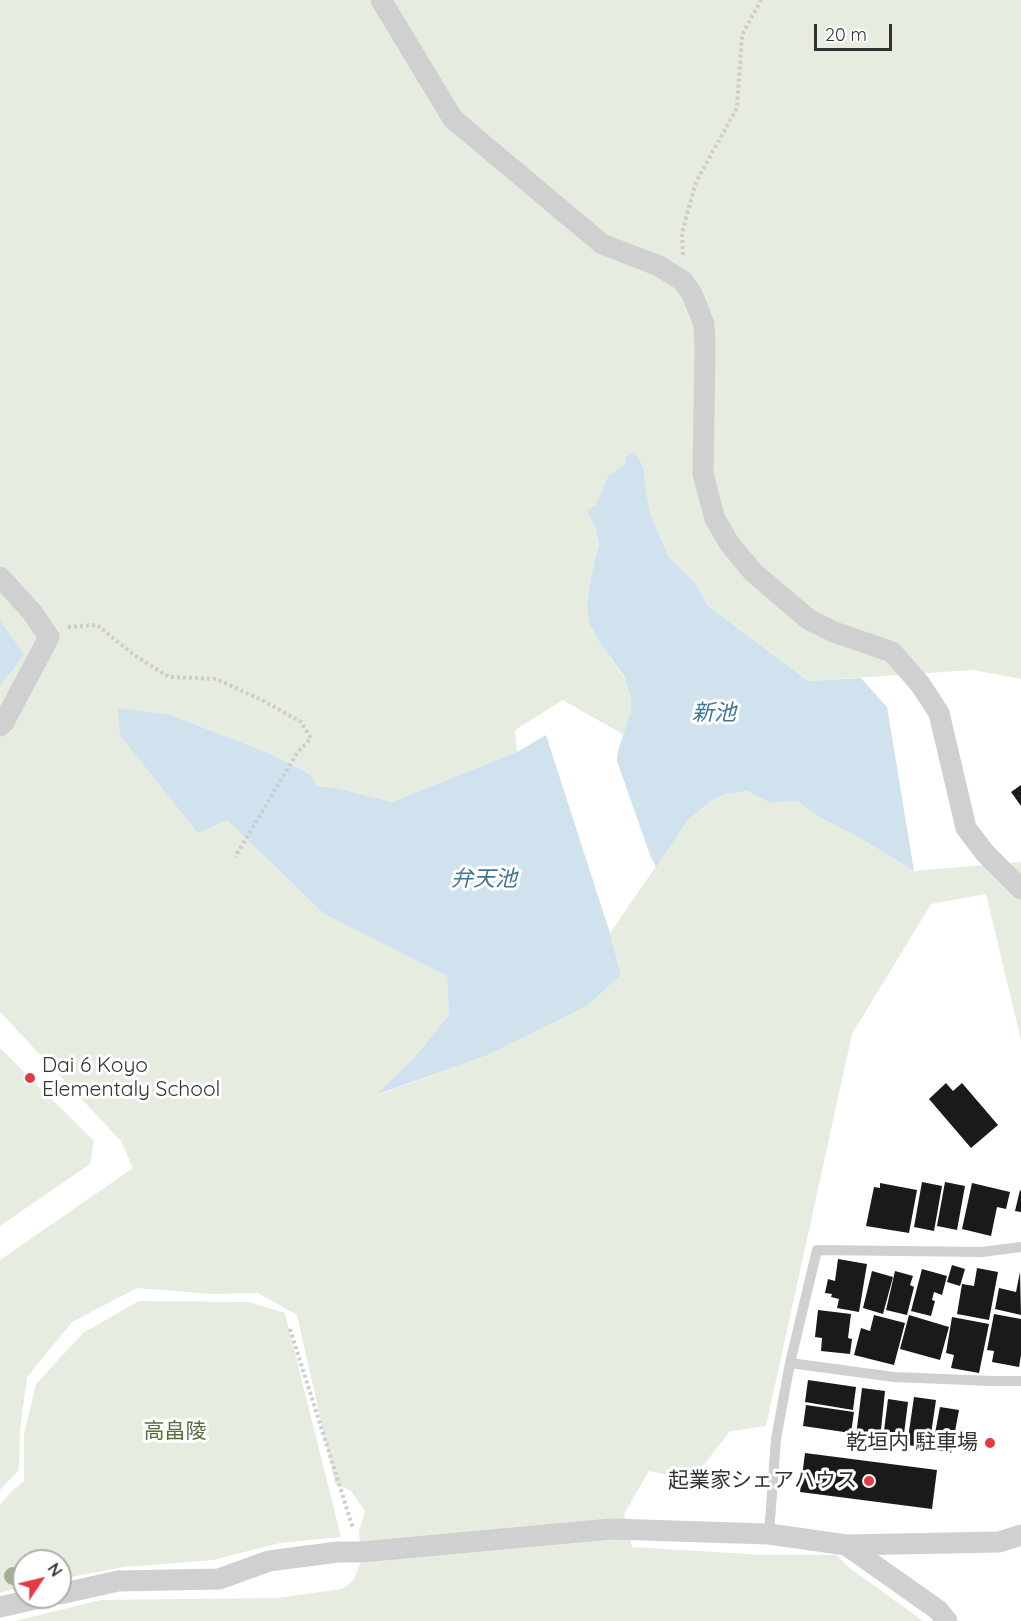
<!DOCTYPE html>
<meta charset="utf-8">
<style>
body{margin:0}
#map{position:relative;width:1021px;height:1621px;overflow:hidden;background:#fff;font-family:Quicksand,sans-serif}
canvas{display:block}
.north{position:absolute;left:12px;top:1549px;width:60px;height:60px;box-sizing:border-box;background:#fff;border:2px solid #adadad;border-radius:50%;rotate:55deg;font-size:16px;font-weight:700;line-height:24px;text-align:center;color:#333}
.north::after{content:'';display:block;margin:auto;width:21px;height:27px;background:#e63946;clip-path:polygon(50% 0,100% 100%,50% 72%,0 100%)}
.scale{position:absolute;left:814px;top:24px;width:78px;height:27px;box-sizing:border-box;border:3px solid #333;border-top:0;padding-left:8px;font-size:18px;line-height:21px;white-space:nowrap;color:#333;-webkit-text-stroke:4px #fff;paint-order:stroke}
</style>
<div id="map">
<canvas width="1021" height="1621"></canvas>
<div class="north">N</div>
<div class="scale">20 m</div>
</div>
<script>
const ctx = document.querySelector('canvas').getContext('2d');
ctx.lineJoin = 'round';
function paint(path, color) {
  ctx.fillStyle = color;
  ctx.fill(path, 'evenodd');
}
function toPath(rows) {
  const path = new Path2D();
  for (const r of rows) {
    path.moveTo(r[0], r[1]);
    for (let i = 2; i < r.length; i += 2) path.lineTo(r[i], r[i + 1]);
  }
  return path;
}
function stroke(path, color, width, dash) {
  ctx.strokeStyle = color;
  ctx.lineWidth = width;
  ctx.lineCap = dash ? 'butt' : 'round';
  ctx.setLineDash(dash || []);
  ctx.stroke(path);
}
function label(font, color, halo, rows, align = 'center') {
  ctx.font = font + ' Quicksand,"Noto Sans JP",sans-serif';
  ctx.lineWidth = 6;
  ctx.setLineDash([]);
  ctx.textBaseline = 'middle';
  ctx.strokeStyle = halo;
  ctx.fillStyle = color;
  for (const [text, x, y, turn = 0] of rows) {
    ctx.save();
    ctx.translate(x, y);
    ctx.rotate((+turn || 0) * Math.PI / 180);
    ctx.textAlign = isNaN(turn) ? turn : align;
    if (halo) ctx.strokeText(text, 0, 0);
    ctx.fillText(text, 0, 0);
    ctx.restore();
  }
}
paint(toPath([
 [0,0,1021,0,1021,679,973,670,808,681,708,606,695,583,668,556,651,515,646,492,644,469,625,464,608,476,595,506,586,510,595,527,599,543,591,577,587,604,589,624,595,633,597,639,624,677,631,699,631,711,624,735,563,700,515,730,517,752,392,802,336,788,316,786,310,774,271,754,171,715,227,820,324,914,447,976,449,1015,413,1059,378,1095,488,1055,587,1006,621,975,610,933,688,820,711,801,725,794,747,791,770,803,797,801,819,817,860,838,914,871,1021,862,1021,1040,986,894,931,904,852,1034,766,1426,730,1431,692,1480,649,1471,624,1514,632,1547,763,1555,836,1555,851,1569,923,1621,15,1621,101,1600,277,1598,342,1589,353,1581,361,1562,359,1531,365,1511,351,1491,335,1483,297,1315,258,1293,210,1294,137,1288,72,1322,27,1377,20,1430,19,1470,0,1490,0,1260,133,1168,121,1141,0,1012],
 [0,1048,94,1141,90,1164,0,1226],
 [139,1301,249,1302,285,1313,341,1537,280,1543,213,1560,124,1567,60,1579,60,1561,24,1561,24,1586,0,1593,0,1505,12,1491,24,1481,24,1434,36,1384,83,1333]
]), '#e6ecdf');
paint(toPath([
 [635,452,644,469,646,492,651,515,668,556,695,583,708,606,808,681,861,678,887,707,914,871,860,838,819,817,797,801,770,803,747,791,725,794,711,801,688,820,656,867,650,855,617,761,618,751,631,711,631,699,624,676,597,639,595,633,589,624,587,604,591,577,599,543,595,527,586,510,595,506,608,476,625,464,626,457],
 [0,621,24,654,0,686],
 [118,708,171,715,271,754,310,774,317,786,336,788,392,802,517,752,546,735,610,933,621,975,587,1006,488,1055,376,1095,413,1059,449,1015,447,976,324,914,227,820,198,833,120,735]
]), '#cfe2ee');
paint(toPath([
 [1021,785,1021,806,1011,792],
 [946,1083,953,1091,962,1083,998,1125,971,1148,929,1099],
 [922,1182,942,1186,934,1231,914,1227],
 [945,1182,965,1186,957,1230,937,1226],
 [880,1183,917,1190,909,1233,866,1226,874,1187,880,1188],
 [972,1183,1010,1192,1006,1209,997,1207,991,1236,962,1229],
 [1020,1190,1021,1191,1021,1212,1015,1211],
 [838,1259,867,1264,859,1312,837,1308,839,1299,831,1297,832,1294,825,1293,828,1279,835,1281],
 [952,1265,965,1269,960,1286,947,1282],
 [977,1268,998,1272,989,1320,957,1314,962,1284,974,1286],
 [922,1269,947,1276,942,1295,934,1292,932,1300,935,1301,931,1316,911,1311],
 [872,1271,893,1277,883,1314,863,1308],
 [895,1271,913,1276,910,1285,914,1287,907,1315,886,1310],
 [1020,1272,1021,1315,995,1309,999,1288,1016,1292],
 [818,1310,851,1314,848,1338,852,1339,850,1354,821,1351,822,1338,815,1337],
 [994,1314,1021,1319,1021,1355,1019,1367,992,1362,994,1351,987,1350],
 [874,1315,905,1323,894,1365,854,1355,861,1328,870,1331],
 [909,1315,949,1327,940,1360,900,1349],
 [952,1317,989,1324,979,1373,951,1368,954,1355,946,1353],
 [808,1380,856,1387,853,1410,805,1402],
 [862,1388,885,1391,880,1439,856,1436],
 [914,1397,936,1400,929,1448,907,1445],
 [888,1399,908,1402,903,1442,883,1439],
 [806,1405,854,1412,851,1433,803,1426],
 [940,1407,959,1410,951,1453,932,1449],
 [805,1453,937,1470,932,1509,800,1492]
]), '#1a1a1a');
stroke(toPath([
 [683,255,682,233,696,182,737,108,742,35,761,0],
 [68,627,97,625,134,655,169,677,216,679,260,699,301,722,311,738,297,753,235,857],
 [290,1329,353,1528]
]), '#cdcdcd', 4, [3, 3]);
stroke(toPath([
 [790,1363,894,1377,992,1381,1021,1381],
 [769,1534,776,1439,790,1363,817,1250,982,1252,1021,1247]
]), '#d0d0d0', 10);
stroke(toPath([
 [381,0,453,119,602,244,659,266,683,281,692,294,704,324,705,347,703,474,715,519,729,543,753,572,808,619,834,632,892,652,920,684,939,713,966,828,985,853,1021,889],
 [0,577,32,612,49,637,4,722,0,726],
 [846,1545,999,1542,1021,1535],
 [60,1594,118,1581,219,1579,269,1561,338,1552,361,1552,611,1529,769,1534,846,1545,938,1610,947,1621],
 [0,1607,44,1597]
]), '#d0d0d0', 21);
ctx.fillStyle = '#a2b095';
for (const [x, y] of [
 [13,1576]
]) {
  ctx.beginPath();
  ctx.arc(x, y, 9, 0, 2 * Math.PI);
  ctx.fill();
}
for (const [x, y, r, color] of [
 [30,1078,6,"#e63946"],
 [990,1443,6,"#e63946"],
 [869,1481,6,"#e63946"]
]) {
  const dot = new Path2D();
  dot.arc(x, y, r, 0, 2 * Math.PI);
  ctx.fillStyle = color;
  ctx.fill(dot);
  stroke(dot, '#fff', 2);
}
label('21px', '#333', '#fff', [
 ["Dai 6 Koyo",42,1066,"left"],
 ["Elementaly School",42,1090,"left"],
 ["乾垣内 駐車場",978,1443],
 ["起業家シェアハウス",857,1481]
], 'right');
label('21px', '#56703f', '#fff', [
 ["高畠陵",175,1432]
]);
label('italic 22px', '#3f7597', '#fff', [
 ["新池",714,713],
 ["弁天池",484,879]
]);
</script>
